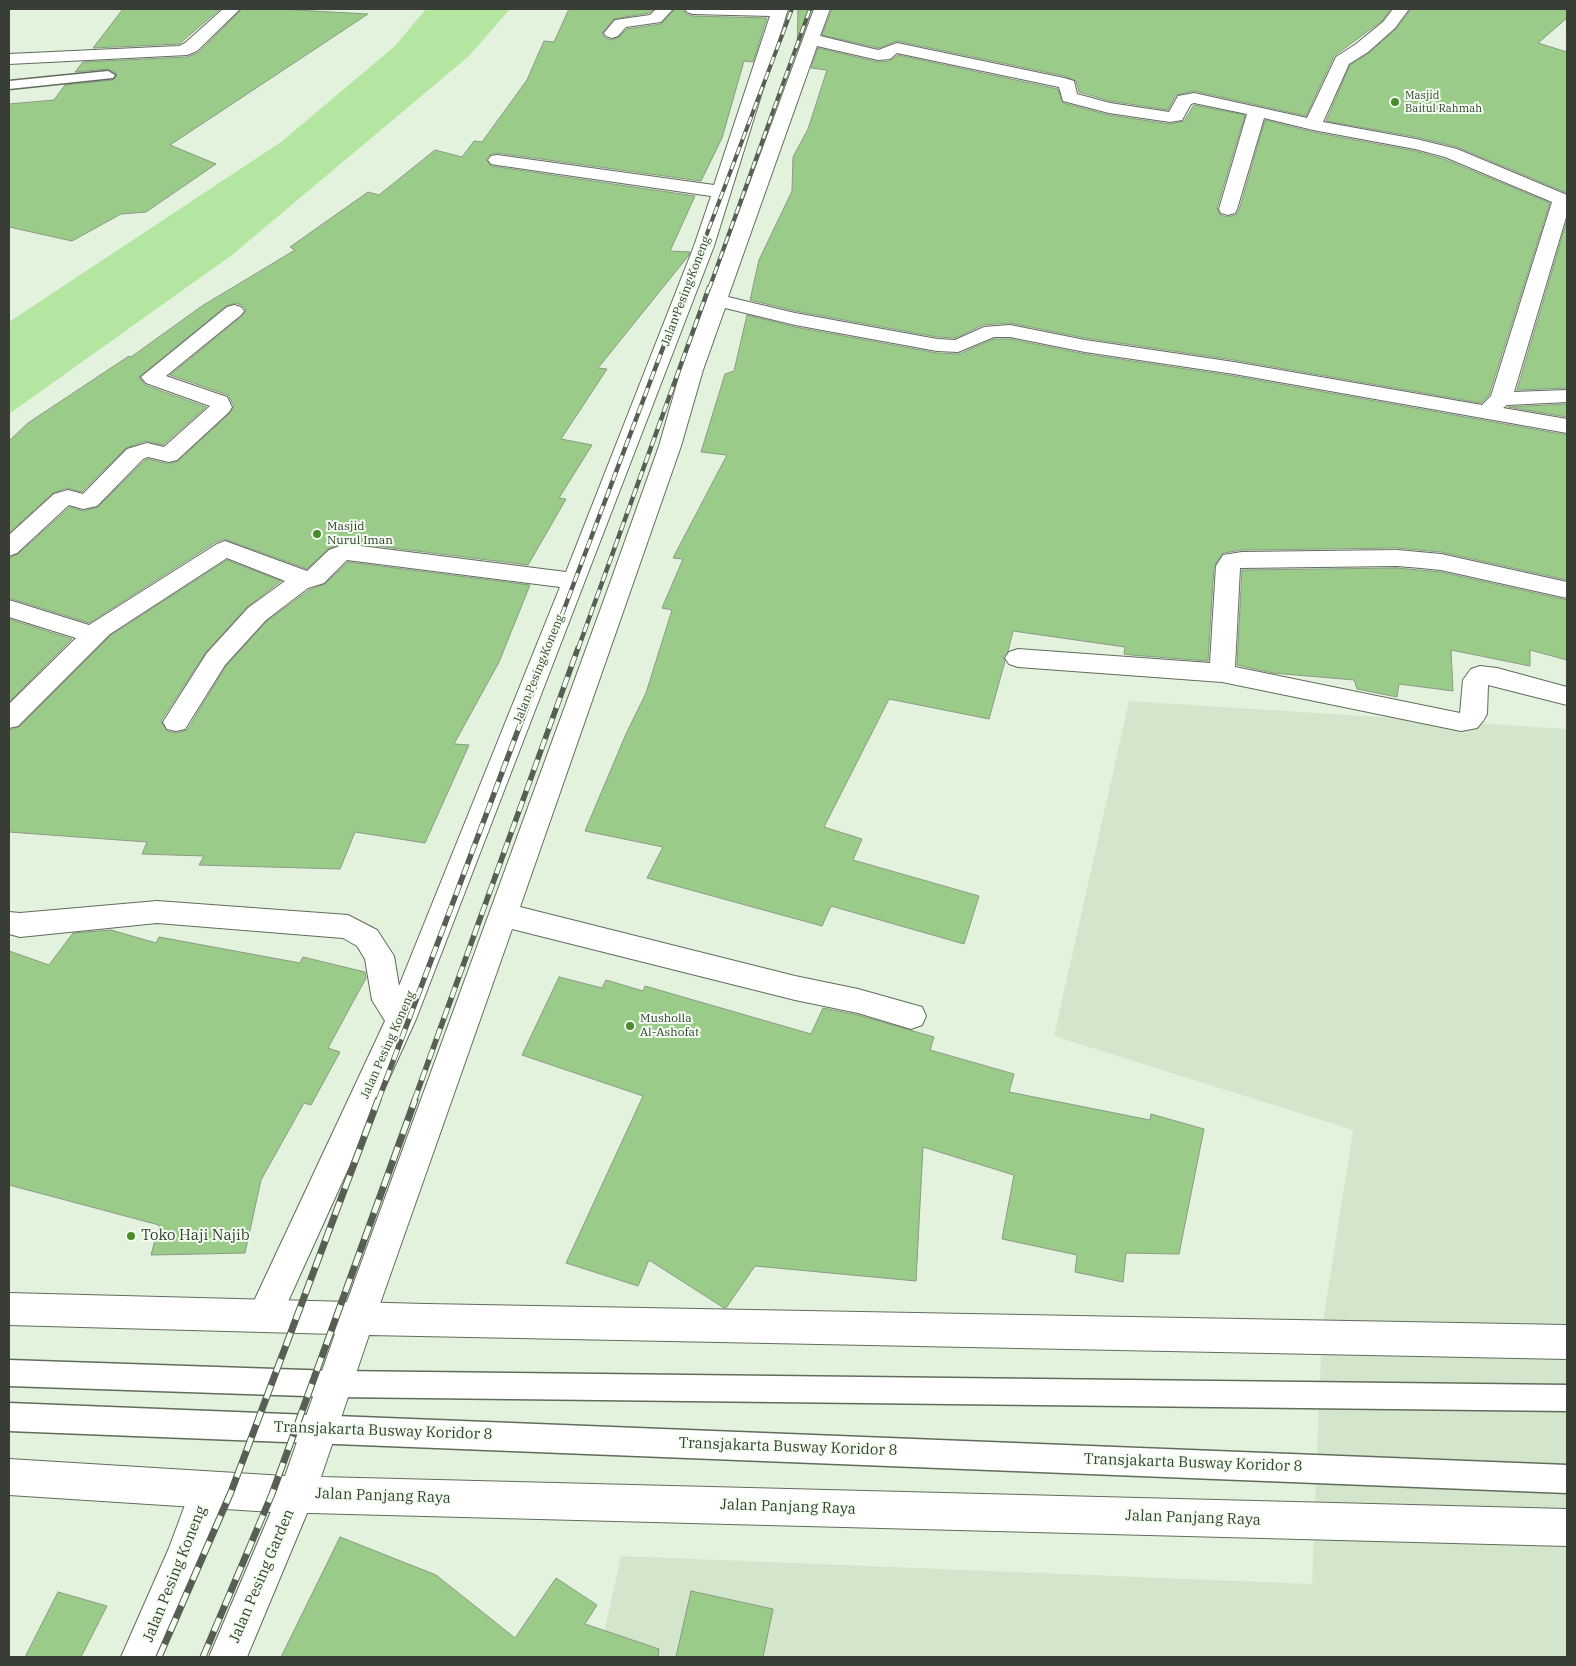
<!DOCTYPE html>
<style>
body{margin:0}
#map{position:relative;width:1576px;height:1666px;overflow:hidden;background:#e3f2dd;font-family:"IBM Plex Serif",serif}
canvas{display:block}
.frame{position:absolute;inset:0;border:10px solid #383e36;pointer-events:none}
</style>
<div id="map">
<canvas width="1576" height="1666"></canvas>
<div class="frame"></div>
</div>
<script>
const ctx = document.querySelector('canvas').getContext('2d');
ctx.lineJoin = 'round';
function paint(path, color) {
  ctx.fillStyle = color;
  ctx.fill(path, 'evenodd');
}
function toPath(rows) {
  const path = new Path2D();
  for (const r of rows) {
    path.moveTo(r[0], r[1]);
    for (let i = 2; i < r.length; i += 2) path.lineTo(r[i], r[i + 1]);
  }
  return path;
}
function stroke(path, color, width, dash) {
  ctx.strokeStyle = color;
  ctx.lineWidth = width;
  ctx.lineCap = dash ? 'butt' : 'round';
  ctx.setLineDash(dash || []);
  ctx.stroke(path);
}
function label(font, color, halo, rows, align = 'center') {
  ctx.font = font + ' "IBM Plex Serif",serif';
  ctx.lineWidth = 4;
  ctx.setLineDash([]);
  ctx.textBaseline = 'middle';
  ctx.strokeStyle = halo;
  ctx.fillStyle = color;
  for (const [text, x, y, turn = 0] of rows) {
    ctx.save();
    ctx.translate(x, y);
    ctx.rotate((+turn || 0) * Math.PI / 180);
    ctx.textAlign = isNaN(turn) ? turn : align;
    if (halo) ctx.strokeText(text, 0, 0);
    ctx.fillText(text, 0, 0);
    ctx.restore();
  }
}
paint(toPath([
 [1129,701,1567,729,1567,1657,599,1657,621,1556,1312,1584,1322,1328,1353,1130,1054,1036]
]), '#d3e6cc');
paint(toPath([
 [426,9,510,9,469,56,232,255,9,414,9,322,281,142,395,46]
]), '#b4e6a2');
const building = toPath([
 [123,9,220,9,179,44,93,48,123,9],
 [242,9,277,9,368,14,170,145,216,164,146,212,121,214,72,241,9,227,9,104,54,100,65,85,113,80,117,76,116,73,108,69,75,72,83,62,187,57,198,53,242,9],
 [569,9,654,9,649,13,614,19,602,33,605,38,611,40,619,37,627,29,661,24,675,9,683,9,686,14,693,16,767,18,753,62,744,61,722,138,701,181,497,153,491,154,486,159,491,166,695,196,670,251,690,252,689,255,598,368,607,369,561,439,592,445,559,498,566,499,528,565,345,542,328,549,307,569,224,539,216,542,89,623,9,598,9,558,18,554,70,507,83,511,98,507,144,461,148,459,169,464,178,461,230,413,234,406,228,395,170,375,242,316,246,310,242,305,235,303,226,306,139,377,145,385,206,407,163,445,146,441,126,448,82,492,67,488,53,493,9,533,9,441,28,423,129,356,131,357,202,306,295,250,290,247,368,192,379,195,435,150,462,157,474,141,482,142,527,80,544,41,554,42,569,9],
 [798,9,812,9,797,51,798,9],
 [832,9,1391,9,1382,21,1334,56,1306,116,1194,91,1176,95,1168,110,1110,101,1079,92,1076,81,1064,76,897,41,878,48,822,35,832,9],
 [1411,9,1567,9,1567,18,1538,43,1567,52,1567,193,1457,147,1416,137,1326,121,1350,65,1369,53,1396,29,1411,9],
 [818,48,878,62,890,61,898,55,1058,89,1063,103,1109,115,1170,124,1184,121,1194,105,1245,115,1217,208,1220,215,1227,217,1236,215,1239,210,1265,120,1313,132,1415,151,1444,159,1550,203,1489,395,1481,403,1234,360,1085,338,1010,323,983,325,955,338,937,337,795,311,750,300,759,260,792,191,793,157,808,129,827,70,811,68,818,48],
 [1567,220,1567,388,1517,390,1567,220],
 [747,315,795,327,937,353,959,354,994,339,1010,339,1085,354,1234,376,1567,435,1567,580,1441,552,1397,548,1242,550,1223,553,1214,566,1208,661,1131,655,1124,654,1125,647,1013,631,1008,651,1003,657,1005,661,989,719,889,699,824,827,862,839,853,860,979,896,964,944,831,906,822,926,647,878,663,847,585,831,626,734,646,693,672,610,662,608,683,559,673,558,727,455,701,452,725,374,734,371,747,315],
 [1567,404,1567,417,1508,407,1567,404],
 [227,560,281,581,247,607,206,652,161,721,167,731,176,733,187,730,226,666,267,621,309,590,325,584,348,562,530,585,499,662,454,744,469,745,425,843,355,832,340,869,199,865,204,856,142,854,147,842,9,832,9,730,19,727,111,635,227,560],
 [1397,568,1441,572,1567,600,1567,660,1530,650,1530,666,1451,650,1453,691,1399,684,1397,697,1357,689,1354,680,1273,673,1237,665,1242,570,1397,568],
 [9,619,72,639,9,702,9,619],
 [111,930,156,943,159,937,300,963,303,957,365,972,366,978,328,1048,340,1052,311,1105,304,1103,261,1180,245,1253,151,1255,159,1225,9,1185,9,951,49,965,73,933,111,930],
 [559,977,602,988,606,980,643,991,645,986,811,1034,823,1008,858,1015,934,1037,930,1050,1014,1074,1009,1092,1150,1120,1151,1114,1204,1129,1179,1254,1126,1253,1123,1282,1075,1272,1077,1255,1002,1239,1014,1175,923,1147,916,1281,755,1266,726,1308,724,1308,649,1260,638,1286,566,1263,643,1096,522,1055,559,977],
 [340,1537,436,1575,515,1638,556,1578,597,1605,585,1624,659,1649,658,1657,281,1657,340,1537],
 [691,1591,773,1609,763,1657,676,1657,691,1591],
 [58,1592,107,1606,81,1657,25,1657,58,1592]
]);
paint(building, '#9acb89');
stroke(building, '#8b9986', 1);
const service = toPath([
 [108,71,115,75,113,78,9,89,9,81,108,71],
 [9,1360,335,1371,1567,1385,1567,1411,335,1397,9,1386,9,1360],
 [9,1403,1567,1465,1567,1493,9,1431,9,1403]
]);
const minor = toPath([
 [223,9,240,9,197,51,187,55,9,64,9,54,179,46,185,43,223,9],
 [656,9,673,9,661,22,626,27,618,36,612,38,606,36,604,33,615,20,650,15,656,9],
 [685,9,788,9,714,246,416,1019,276,1328,264,1332,252,1328,247,1316,385,1021,372,1000,365,959,357,946,343,938,157,923,20,937,9,934,9,912,20,913,157,901,348,915,377,930,394,956,399,986,560,587,347,560,324,583,308,588,266,620,225,665,185,729,176,731,167,729,163,722,207,653,248,608,285,581,227,558,110,634,18,726,9,728,9,704,76,638,9,617,9,600,89,625,217,544,225,541,307,571,329,550,345,544,566,572,694,246,711,196,497,165,491,164,488,160,491,156,497,155,714,185,770,16,693,14,687,12,685,9],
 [814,9,830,9,820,36,878,50,897,43,1064,78,1074,81,1077,94,1110,103,1169,112,1178,96,1194,93,1307,118,1336,57,1356,44,1383,22,1393,9,1409,9,1395,28,1368,52,1349,64,1323,122,1416,139,1457,149,1567,195,1567,214,1514,392,1567,390,1567,402,1507,405,1503,408,1567,419,1567,433,1234,374,1085,352,1010,337,994,337,958,352,937,351,795,325,725,308,703,370,681,446,520,907,795,976,858,989,922,1007,926,1016,922,1025,911,1029,858,1013,795,1000,512,929,375,1318,370,1330,358,1334,346,1330,341,1318,605,597,659,446,681,370,814,9],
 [817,46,878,60,890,59,897,53,1059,87,1063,101,1109,113,1170,122,1182,120,1191,104,1194,103,1247,114,1219,209,1221,213,1228,215,1235,213,1237,209,1264,118,1313,130,1415,149,1445,157,1552,202,1491,396,1482,405,1234,362,1085,340,1010,325,984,327,955,340,937,339,795,313,728,297,817,46],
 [234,305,241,307,244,311,241,315,166,376,227,397,232,407,229,412,177,460,169,462,148,457,143,459,97,506,83,509,69,505,17,553,9,556,9,535,54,494,68,490,83,494,127,449,147,443,164,447,210,406,146,383,141,377,227,307,234,305],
 [1397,550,1441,554,1567,582,1567,598,1441,570,1421,568,1397,566,1240,568,1235,667,1460,713,1463,680,1471,669,1480,666,1497,668,1567,687,1567,705,1488,685,1487,714,1483,721,1477,728,1461,731,1222,682,1018,667,1009,664,1005,658,1009,652,1018,649,1210,663,1216,566,1223,555,1242,552,1397,550],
 [208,1473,221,1478,226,1491,205,1553,160,1657,121,1657,169,1548,195,1478,208,1473],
 [297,1476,310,1481,315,1494,247,1657,209,1657,284,1481,297,1476]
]);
const primary = toPath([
 [9,1293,426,1304,1567,1325,1567,1359,369,1335,321,1477,1567,1509,1567,1546,272,1512,9,1495,9,1459,285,1476,335,1334,9,1325,9,1293]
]);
stroke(service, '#606d5b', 3);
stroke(minor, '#606d5b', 2);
stroke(primary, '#606d5b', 2);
paint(service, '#fff');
paint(minor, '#fff');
paint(primary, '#fff');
const railFar3 = toPath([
 [686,289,792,9],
 [709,289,810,9]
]);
const railFar2 = toPath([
 [549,649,686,287],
 [578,649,709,287]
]);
const railFar1 = toPath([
 [378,1101,549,648],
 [414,1101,578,648]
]);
const rail = toPath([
 [159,1657,231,1492,378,1100],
 [203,1657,272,1494,415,1100]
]);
stroke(railFar3, '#575e54', 4);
stroke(railFar2, '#575e54', 4.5);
stroke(railFar1, '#575e54', 5.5);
stroke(rail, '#575e54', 7);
stroke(railFar3, '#f2feee', 2.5, [8]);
stroke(railFar2, '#f2feee', 3, [9]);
stroke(railFar1, '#f2feee', 4, [11]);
stroke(rail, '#f2feee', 5, [14]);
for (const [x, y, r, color] of [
 [1395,102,5,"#498b2d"],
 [317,534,5,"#498b2d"],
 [630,1026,5,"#498b2d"],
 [131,1236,5,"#498b2d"]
]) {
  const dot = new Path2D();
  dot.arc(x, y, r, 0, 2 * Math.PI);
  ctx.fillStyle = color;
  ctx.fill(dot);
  stroke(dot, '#f2feee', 2);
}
label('11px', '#383e36', '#f2feee', [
 ["Masjid",1405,96],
 ["Baitul Rahmah",1405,109]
], 'left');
label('12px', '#383e36', '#f2feee', [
 ["Jalan Pesing Koneng",686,291,-69],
 ["Jalan Pesing Koneng",539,669,-68],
 ["Jalan Pesing Koneng",388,1045,-66]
]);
label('12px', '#383e36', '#f2feee', [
 ["Masjid",327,527],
 ["Nurul Iman",327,541],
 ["Musholla",640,1019],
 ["Al-Ashofat",640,1033]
], 'left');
label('15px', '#383e36', '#f2feee', [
 ["Toko Haji Najib",141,1236]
], 'left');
label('15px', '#383e36', '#f2feee', [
 ["Transjakarta Busway Koridor 8",383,1431,2],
 ["Transjakarta Busway Koridor 8",788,1447,2],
 ["Transjakarta Busway Koridor 8",1193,1463,2],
 ["Jalan Panjang Raya",383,1496,2],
 ["Jalan Panjang Raya",788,1507,2],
 ["Jalan Panjang Raya",1193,1518,2],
 ["Jalan Pesing Koneng",175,1574,-68],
 ["Jalan Pesing Garden",262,1576,-67]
]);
</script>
